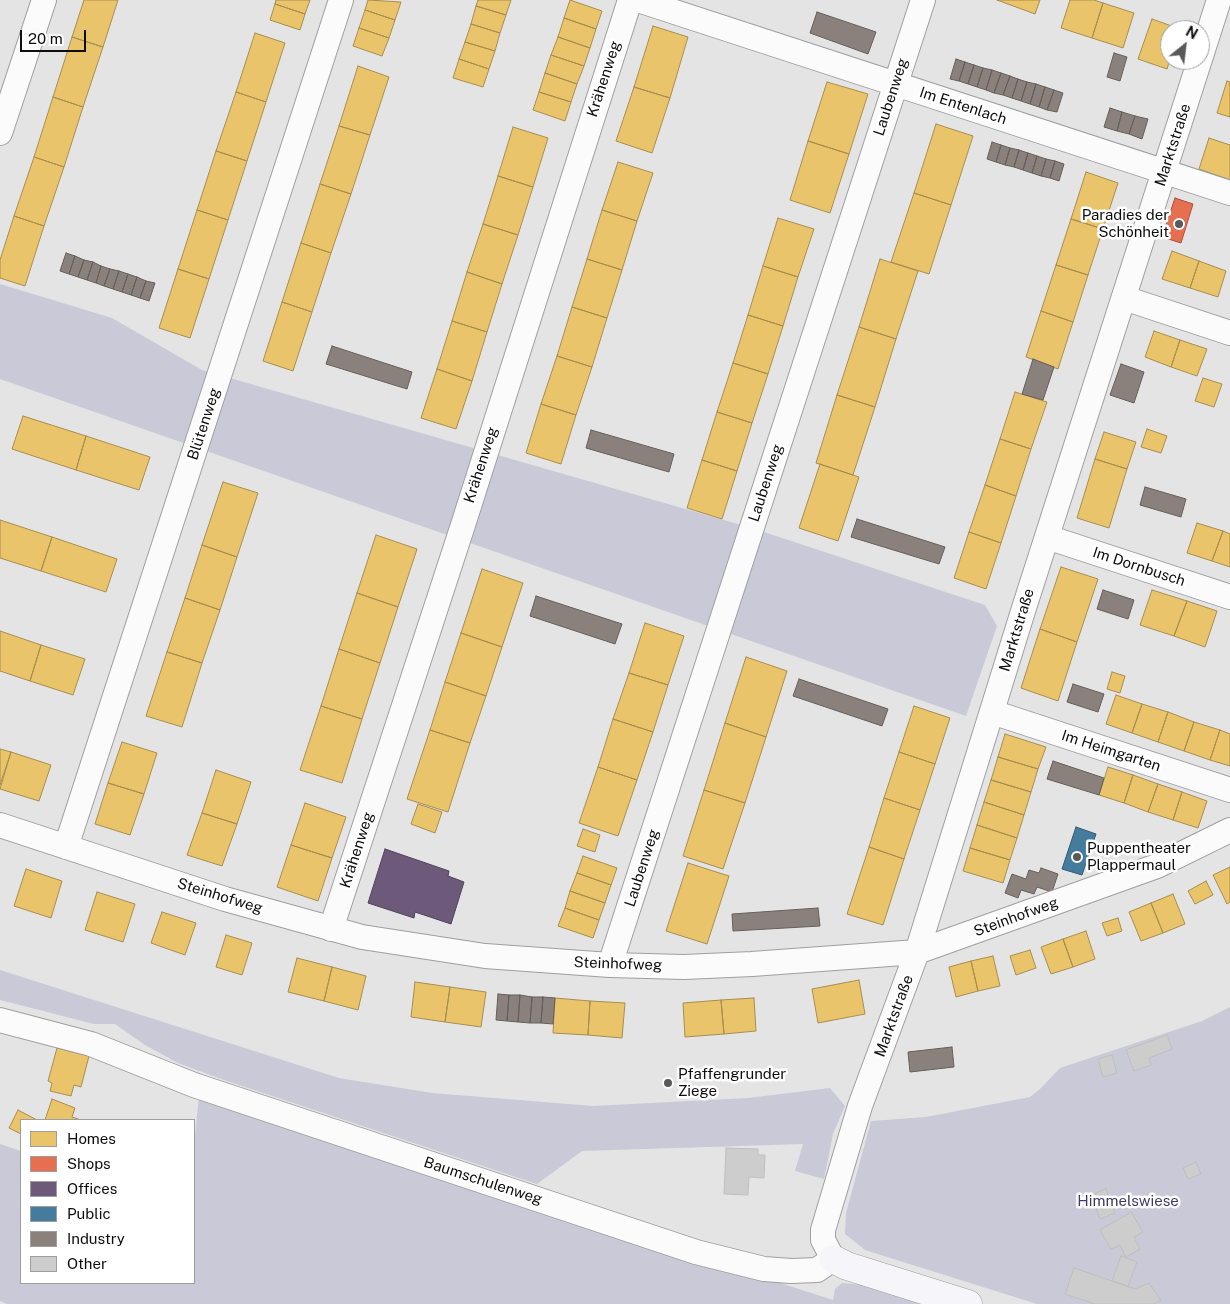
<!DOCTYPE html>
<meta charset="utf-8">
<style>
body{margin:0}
#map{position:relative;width:1230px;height:1304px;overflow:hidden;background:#e4e4e5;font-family:"Public Sans",sans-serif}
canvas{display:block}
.legend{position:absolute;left:20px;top:1119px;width:175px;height:165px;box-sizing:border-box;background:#fff;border:1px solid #9f9f9f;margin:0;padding:6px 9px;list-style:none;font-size:15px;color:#0e0e0f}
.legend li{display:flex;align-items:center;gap:10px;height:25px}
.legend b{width:25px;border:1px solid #9f9f9f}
.north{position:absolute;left:1160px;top:20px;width:50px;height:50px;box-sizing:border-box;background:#fff;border:1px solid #9f9f9f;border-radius:50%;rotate:29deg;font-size:14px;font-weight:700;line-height:20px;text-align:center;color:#0e0e0f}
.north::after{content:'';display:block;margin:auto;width:18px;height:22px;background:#59595a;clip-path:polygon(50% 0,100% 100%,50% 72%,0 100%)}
.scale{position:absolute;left:20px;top:30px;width:66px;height:22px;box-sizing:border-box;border:2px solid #0e0e0f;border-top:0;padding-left:6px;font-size:15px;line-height:18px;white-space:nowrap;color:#0e0e0f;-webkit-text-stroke:4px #fff;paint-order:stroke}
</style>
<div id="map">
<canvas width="1230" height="1304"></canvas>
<ul class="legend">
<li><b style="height:14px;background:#e9c46a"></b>Homes</li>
<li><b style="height:14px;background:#e76f51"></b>Shops</li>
<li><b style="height:14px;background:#6d597a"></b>Offices</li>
<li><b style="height:14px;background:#457b9d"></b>Public</li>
<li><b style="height:14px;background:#8a817c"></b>Industry</li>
<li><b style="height:14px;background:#cdcdce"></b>Other</li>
</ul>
<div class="north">N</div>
<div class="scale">20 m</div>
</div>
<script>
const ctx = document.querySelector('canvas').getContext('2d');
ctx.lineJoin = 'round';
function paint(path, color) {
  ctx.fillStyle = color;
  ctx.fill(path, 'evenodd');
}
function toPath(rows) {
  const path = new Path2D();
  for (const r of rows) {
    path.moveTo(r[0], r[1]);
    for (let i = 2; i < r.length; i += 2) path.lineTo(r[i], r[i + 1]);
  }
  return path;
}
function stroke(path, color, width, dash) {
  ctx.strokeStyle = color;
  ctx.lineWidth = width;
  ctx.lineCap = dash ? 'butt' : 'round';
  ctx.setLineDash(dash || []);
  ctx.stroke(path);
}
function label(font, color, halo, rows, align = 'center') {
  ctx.font = font + ' "Public Sans",sans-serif';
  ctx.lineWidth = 5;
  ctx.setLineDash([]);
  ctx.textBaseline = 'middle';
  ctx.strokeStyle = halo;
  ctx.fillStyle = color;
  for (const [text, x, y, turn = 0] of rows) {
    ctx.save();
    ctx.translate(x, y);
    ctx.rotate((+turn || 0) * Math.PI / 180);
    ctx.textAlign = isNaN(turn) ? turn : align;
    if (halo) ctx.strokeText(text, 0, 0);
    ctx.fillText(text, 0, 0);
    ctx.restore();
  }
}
paint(toPath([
 [0,284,112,318,202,370,755,529,985,605,997,626,966,716,0,379],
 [0,970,339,1078,432,1093,593,1106,748,1098,830,1088,845,1106,833,1134,824,1179,795,1171,803,1144,582,1151,537,1184,224,1080,178,1063,145,1045,115,1024,94,1024,0,1000],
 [1230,1007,1230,1304,1037,1304,865,1250,845,1234,846,1213,871,1121,926,1117,1030,1097,1040,1089,1060,1068,1202,1021],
 [199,1096,833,1300,835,1289,842,1283,873,1286,930,1304,7,1304,0,1301,0,1144,21,1151,21,1283,194,1283,194,1145]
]), '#cac9d7');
const homes = toPath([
 [84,0,118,0,103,47,72,37,84,0],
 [276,0,310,0,305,14,275,4,276,0],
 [368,0,401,2,395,20,365,10,368,0],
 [478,0,511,0,506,15,476,6,478,0],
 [570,0,602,11,596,29,564,18,570,0],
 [997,0,1040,0,1035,14,997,0],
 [1070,0,1094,0,1103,3,1092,38,1061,28,1070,0],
 [1103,3,1134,13,1123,48,1092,38,1103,3],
 [275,4,305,14,300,30,270,20,275,4],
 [476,6,506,15,500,33,471,24,476,6],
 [365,10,395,20,389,38,359,28,365,10],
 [564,18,596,29,590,48,558,37,564,18],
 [1152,19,1180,29,1170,30,1170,59,1167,69,1138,59,1152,19],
 [471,24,500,33,495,51,465,42,471,24],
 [653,26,688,37,670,98,634,87,653,26],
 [359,28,389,38,382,56,353,46,359,28],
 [255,33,285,43,266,102,236,92,255,33],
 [72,37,103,47,83,107,53,97,72,37],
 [558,37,590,48,584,66,551,55,558,37],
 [465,42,495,51,489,69,459,59,465,42],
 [551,55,584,66,577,84,545,73,551,55],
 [459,59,489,69,483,87,453,78,459,59],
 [358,66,389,77,370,135,339,126,358,66],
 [545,73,577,84,571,102,539,92,545,73],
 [1227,81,1230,82,1230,117,1217,113,1227,81],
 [827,82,868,94,849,154,808,141,827,82],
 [634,87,670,98,652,153,616,141,634,87],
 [236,92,266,102,247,161,216,151,236,92],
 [539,92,571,102,565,121,533,110,539,92],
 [53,97,83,107,64,167,34,157,53,97],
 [936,124,973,136,951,205,914,193,936,124],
 [339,126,370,135,351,194,320,184,339,126],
 [513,127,548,138,533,187,498,176,513,127],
 [1209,138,1230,145,1230,180,1199,169,1209,138],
 [808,141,849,154,830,213,790,200,808,141],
 [216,151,247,161,228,220,197,210,216,151],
 [34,157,64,167,44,226,14,216,34,157],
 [618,162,653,173,637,221,602,210,618,162],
 [1086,172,1118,183,1103,229,1071,219,1086,172],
 [498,176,533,187,518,235,483,224,498,176],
 [320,184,351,194,331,253,301,243,320,184],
 [914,193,951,205,929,274,891,262,914,193],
 [197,210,228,220,209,279,178,269,197,210],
 [602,210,637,221,622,270,587,259,602,210],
 [14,216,44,226,25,286,0,278,0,260,14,216],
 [778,218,814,229,798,277,763,266,778,218],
 [1071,219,1103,229,1088,275,1056,265,1071,219],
 [483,224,518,235,502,284,467,272,483,224],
 [301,243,331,253,312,312,282,302,301,243],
 [1172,251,1199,261,1190,288,1162,279,1172,251],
 [587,259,622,270,607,318,572,307,587,259],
 [880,259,918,271,896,339,859,327,880,259],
 [1199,261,1226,271,1218,297,1190,288,1199,261],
 [1056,265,1088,275,1073,322,1041,311,1056,265],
 [763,266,798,277,783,326,748,315,763,266],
 [178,269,209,279,190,338,159,328,178,269],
 [467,272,502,284,487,332,452,321,467,272],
 [282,302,312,312,293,371,263,361,282,302],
 [572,307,607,318,592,367,557,356,572,307],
 [1041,311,1073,322,1058,369,1026,357,1041,311],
 [748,315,783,326,768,374,733,363,748,315],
 [452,321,487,332,472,381,437,369,452,321],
 [859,327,896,339,875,407,837,395,859,327],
 [1154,331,1180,340,1171,367,1145,357,1154,331],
 [1180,340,1207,349,1197,376,1171,367,1180,340],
 [557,356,592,367,576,415,541,404,557,356],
 [733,363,768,374,752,423,717,412,733,363],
 [437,369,472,381,456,429,421,418,437,369],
 [1203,378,1222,384,1214,407,1195,401,1203,378],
 [1015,392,1047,402,1031,449,1000,439,1015,392],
 [837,395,875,407,853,475,816,463,837,395],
 [541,404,576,415,561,464,526,453,541,404],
 [717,412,752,423,737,471,702,460,717,412],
 [23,416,86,436,76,470,12,449,23,416],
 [1147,429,1167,436,1161,453,1141,447,1147,429],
 [1104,432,1136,442,1127,469,1095,459,1104,432],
 [86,436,150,457,139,490,76,470,86,436],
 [1000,439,1031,449,1016,496,985,485,1000,439],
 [1095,459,1127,469,1109,528,1077,518,1095,459],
 [702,460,737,471,722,519,687,508,702,460],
 [820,464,859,477,838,541,799,528,820,464],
 [223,482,258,493,237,557,202,545,223,482],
 [985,485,1016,496,1001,543,969,532,985,485],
 [0,520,52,537,41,571,0,558,0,520],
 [1197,523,1223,531,1212,561,1187,553,1197,523],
 [1223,531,1230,534,1230,567,1212,561,1223,531],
 [969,532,1001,543,986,589,954,578,969,532],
 [376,535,417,549,398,607,357,593,376,535],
 [52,537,117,559,106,592,41,571,52,537],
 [202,545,237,557,220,610,185,598,202,545],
 [1061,567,1098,579,1077,642,1040,629,1061,567],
 [482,569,523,583,502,647,461,633,482,569],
 [1152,590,1187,601,1174,636,1140,625,1152,590],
 [357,593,398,607,380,663,339,649,357,593],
 [185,598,220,610,202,663,167,652,185,598],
 [1187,601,1217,611,1205,647,1174,636,1187,601],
 [645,623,684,636,668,685,629,673,645,623],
 [1040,629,1077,642,1058,701,1021,688,1040,629],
 [0,631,41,645,30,681,0,671,0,631],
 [461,633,502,647,486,696,445,682,461,633],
 [41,645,85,659,73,695,30,681,41,645],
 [339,649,380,663,362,719,321,706,339,649],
 [167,652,202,663,182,727,146,716,167,652],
 [746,657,787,671,766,737,725,723,746,657],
 [1112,672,1125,676,1120,693,1107,689,1112,672],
 [629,673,668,685,653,732,613,719,629,673],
 [445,682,486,696,470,743,430,730,445,682],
 [1116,695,1142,704,1132,733,1106,724,1116,695],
 [1142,704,1168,712,1158,742,1132,733,1142,704],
 [321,706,362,719,342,783,300,770,321,706],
 [914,706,950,718,935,764,899,752,914,706],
 [1168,712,1194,722,1184,751,1158,742,1168,712],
 [613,719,653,732,637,780,598,767,613,719],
 [1194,722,1220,730,1210,760,1184,751,1194,722],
 [725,723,766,737,745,803,704,790,725,723],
 [430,730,470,743,448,812,407,799,430,730],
 [1220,730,1230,734,1230,766,1210,760,1220,730],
 [1005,734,1046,747,1038,769,998,757,1005,734],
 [122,742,157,753,144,794,108,783,122,742],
 [0,749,11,752,0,785,0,749],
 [11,752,51,765,39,801,0,789,11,752],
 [899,752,935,764,920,810,884,798,899,752],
 [998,757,1038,769,1031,792,991,780,998,757],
 [598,767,637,780,618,836,579,823,598,767],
 [1108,767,1133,775,1124,803,1099,795,1108,767],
 [216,770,251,782,237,824,202,813,216,770],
 [1133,775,1158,784,1148,812,1124,803,1133,775],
 [991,780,1031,792,1024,815,984,802,991,780],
 [108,783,144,794,130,835,95,824,108,783],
 [1158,784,1182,792,1173,820,1148,812,1158,784],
 [704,790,745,803,723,869,683,856,704,790],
 [1182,792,1207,801,1198,828,1173,820,1182,792],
 [884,798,920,810,904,859,869,847,884,798],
 [984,802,1024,815,1017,838,977,825,984,802],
 [305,803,346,817,332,858,291,845,305,803],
 [418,804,442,812,435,833,411,824,418,804],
 [202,813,237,824,222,866,187,855,202,813],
 [977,825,1017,838,1010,860,970,848,977,825],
 [583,829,600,835,595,852,577,846,583,829],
 [291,845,332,858,318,901,277,887,291,845],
 [869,847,904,859,883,925,847,914,869,847],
 [970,848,1010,860,1003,883,963,871,970,848],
 [583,856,617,868,611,885,577,873,583,856],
 [688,863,729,876,707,944,666,931,688,863],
 [1230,867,1230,902,1227,904,1213,875,1230,867],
 [26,869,62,881,51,918,14,906,26,869],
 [577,873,611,885,605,903,570,891,577,873],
 [1206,881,1213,895,1195,904,1188,891,1206,881],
 [570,891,605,903,599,920,565,908,570,891],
 [97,892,135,904,123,942,85,930,97,892],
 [1173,894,1185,924,1163,933,1151,903,1173,894],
 [1151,903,1163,933,1141,941,1129,912,1151,903],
 [565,908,599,920,593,938,558,926,565,908],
 [162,912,196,923,185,955,151,943,162,912],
 [1118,918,1122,931,1107,936,1102,923,1118,918],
 [1086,931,1095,959,1073,967,1063,939,1086,931],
 [226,935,252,943,242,975,216,967,226,935],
 [1063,939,1073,967,1051,974,1041,947,1063,939],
 [1030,950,1036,968,1016,975,1010,956,1030,950],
 [993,956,1000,986,978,991,971,961,993,956],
 [297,958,332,967,324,1001,288,992,297,958],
 [971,961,978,991,956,997,949,967,971,961],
 [332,967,366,976,358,1010,324,1001,332,967],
 [859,980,865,1014,818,1023,812,989,859,980],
 [415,982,450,987,445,1022,411,1017,415,982],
 [450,987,486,992,481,1027,445,1022,450,987],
 [555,998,590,1001,588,1035,553,1033,555,998],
 [754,998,756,1031,724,1034,721,1000,754,998],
 [721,1000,724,1034,685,1037,683,1003,721,1000],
 [590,1001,625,1003,622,1038,588,1035,590,1001],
 [57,1048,89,1056,81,1087,74,1085,71,1096,50,1091,52,1083,48,1081,57,1048],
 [52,1099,75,1108,72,1117,81,1120,45,1120,52,1099],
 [18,1110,37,1120,21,1120,21,1134,9,1128,18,1110]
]);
paint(homes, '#e9c46a');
stroke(homes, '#a78d4f', 1);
const shops = toPath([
 [1175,198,1193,204,1181,243,1162,237,1175,198]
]);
paint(shops, '#e76f51');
stroke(shops, '#a6523d', 1);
const offices = toPath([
 [385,849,449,871,448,876,464,882,451,924,415,912,414,918,368,903,385,849]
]);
paint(offices, '#6d597a');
stroke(offices, '#50425a', 1);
const public = toPath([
 [1076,827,1096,834,1082,875,1062,869,1076,827]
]);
paint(public, '#457b9d');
stroke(public, '#345a72', 1);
const industry = toPath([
 [817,12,876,32,868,54,810,33,817,12],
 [1114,53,1127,57,1120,81,1107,77,1114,53],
 [956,59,965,62,959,81,950,79,956,59],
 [965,62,974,65,968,84,959,81,965,62],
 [974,65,983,68,977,87,968,84,974,65],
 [983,68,992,70,986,90,977,87,983,68],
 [992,70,1001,73,994,93,986,90,992,70],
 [1001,73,1010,76,1003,95,994,93,1001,73],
 [1010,76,1018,79,1012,98,1003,95,1010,76],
 [1018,79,1027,82,1021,101,1012,98,1018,79],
 [1027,82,1036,84,1030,104,1021,101,1027,82],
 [1036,84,1045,87,1039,107,1030,104,1036,84],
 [1045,87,1054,90,1047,110,1039,107,1045,87],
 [1054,90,1063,93,1057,112,1047,110,1054,90],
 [1110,108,1122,112,1117,131,1104,127,1110,108],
 [1122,112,1135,116,1129,134,1117,131,1122,112],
 [1135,116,1148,119,1142,139,1129,134,1135,116],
 [992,142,1001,145,996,162,987,159,992,142],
 [1001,145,1010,148,1005,165,996,162,1001,145],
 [1010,148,1019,150,1014,167,1005,165,1010,148],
 [1019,150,1028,153,1023,170,1014,167,1019,150],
 [1028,153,1037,156,1032,173,1023,170,1028,153],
 [1037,156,1046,159,1041,176,1032,173,1037,156],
 [1046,159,1055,161,1050,178,1041,176,1046,159],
 [1055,161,1064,164,1059,181,1050,178,1055,161],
 [66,253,75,256,69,274,60,271,66,253],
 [75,256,84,260,78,277,69,274,75,256],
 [84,260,93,262,87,280,78,277,84,260],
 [93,262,101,266,96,283,87,280,93,262],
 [101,266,110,269,104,286,96,283,101,266],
 [110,269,119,271,113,289,104,286,110,269],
 [119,271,128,274,122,292,113,289,119,271],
 [128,274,137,277,131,295,122,292,128,274],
 [137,277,146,281,140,298,131,295,137,277],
 [146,281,155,283,149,301,140,298,146,281],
 [332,346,412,372,407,389,326,364,332,346],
 [1033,359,1054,367,1043,400,1022,394,1033,359],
 [1121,364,1144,372,1134,403,1110,395,1121,364],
 [591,430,674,454,669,472,586,448,591,430],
 [1145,487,1186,499,1181,517,1140,505,1145,487],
 [857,519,945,547,939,564,851,537,857,519],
 [1103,590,1134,600,1128,619,1097,609,1103,590],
 [536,596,622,624,615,644,530,616,536,596],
 [799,679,888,709,882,726,793,696,799,679],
 [1073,684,1104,694,1098,712,1067,702,1073,684],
 [1053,761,1104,778,1099,795,1047,779,1053,761],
 [1041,868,1058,874,1052,892,1037,887,1034,894,1021,890,1018,898,1005,893,1012,874,1026,879,1029,870,1039,873,1041,868],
 [818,908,820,926,733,931,732,914,818,908],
 [498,994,509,995,507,1021,496,1020,498,994],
 [509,995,520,995,518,1022,507,1021,509,995],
 [520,995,532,997,530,1023,518,1022,520,995],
 [532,997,543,997,541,1023,530,1023,532,997],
 [543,997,555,998,553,1024,541,1023,543,997],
 [952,1047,954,1067,910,1072,908,1052,952,1047]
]);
paint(industry, '#8a817c');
stroke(industry, '#655e5b', 1);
const building = toPath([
 [1167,1035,1172,1049,1149,1058,1151,1065,1134,1071,1126,1050,1167,1035],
 [1112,1055,1117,1073,1103,1077,1098,1059,1112,1055],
 [726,1148,758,1149,758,1155,765,1155,764,1178,749,1177,748,1195,724,1194,726,1148],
 [1196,1162,1201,1174,1188,1179,1183,1168,1196,1162],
 [1106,1189,1115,1213,1100,1219,1091,1195,1106,1189],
 [1131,1212,1143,1232,1134,1237,1140,1249,1126,1257,1120,1245,1111,1249,1100,1230,1131,1212],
 [1121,1256,1137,1262,1128,1286,1112,1281,1121,1256],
 [1074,1268,1135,1289,1149,1283,1161,1300,1154,1304,1095,1304,1065,1294,1074,1268]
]);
paint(building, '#cdcdce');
stroke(building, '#bfbfc0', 1);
const street = toPath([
 [638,0,1230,193],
 [0,133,44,0],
 [1124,298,1230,333],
 [1047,537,1230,597],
 [992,712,1230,790],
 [0,825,225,899,362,937,485,956,610,965,684,967,752,964,917,952,1157,866,1230,830],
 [66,847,341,0],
 [331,929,463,525,630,0],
 [610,965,923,0],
 [0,1020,91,1044,194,1085,696,1252,764,1269,791,1271,817,1270,833,1259,823,1240,823,1230,860,1106,917,952,1024,608,1219,0]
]);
const secondary = toPath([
 [833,1259,847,1266,968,1304]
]);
stroke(street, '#9f9fa0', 26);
stroke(secondary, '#9f9fa0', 29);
stroke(street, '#fbfbfb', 24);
stroke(secondary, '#f6f5f9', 28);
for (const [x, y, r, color] of [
 [1179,224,5,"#59595a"],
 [1077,857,5,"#59595a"],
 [668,1083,5,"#59595a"]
]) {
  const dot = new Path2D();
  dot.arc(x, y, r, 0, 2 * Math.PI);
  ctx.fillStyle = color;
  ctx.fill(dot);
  stroke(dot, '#fff', 2);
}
label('15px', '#0e0e0f', '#fff', [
 ["Krähenweg",604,79,-72],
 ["Laubenweg",891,97,-72],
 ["Im Entenlach",963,106,18],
 ["Marktstraße",1173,145,-72],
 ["Blütenweg",204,424,-72],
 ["Krähenweg",481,465,-72],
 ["Laubenweg",766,483,-72],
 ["Im Dornbusch",1139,567,18],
 ["Marktstraße",1017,630,-73],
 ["Im Heimgarten",1111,751,18],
 ["Krähenweg",357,850,-72],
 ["Laubenweg",642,868,-72],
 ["Steinhofweg",220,896,17],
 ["Steinhofweg",1016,917,-20],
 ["Steinhofweg",618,964,2],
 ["Marktstraße",894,1016,-70],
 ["Baumschulenweg",483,1181,18]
]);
label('15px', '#0e0e0f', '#fff', [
 ["Paradies der",1169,215,"right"],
 ["Schönheit",1169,232,"right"],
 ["Puppentheater",1087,848],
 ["Plappermaul",1087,865],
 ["Pfaffengrunder",678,1074],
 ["Ziege",678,1091]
], 'left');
label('15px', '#423b69', '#fff', [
 ["Himmelswiese",1128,1201]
]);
</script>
